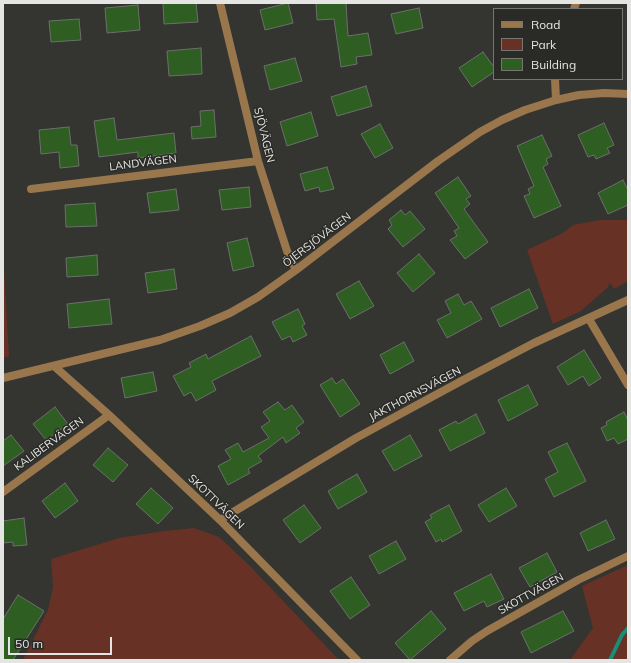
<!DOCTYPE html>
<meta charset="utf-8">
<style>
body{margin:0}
#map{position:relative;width:631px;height:663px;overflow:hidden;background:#343431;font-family:Mulish,sans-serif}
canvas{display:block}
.frame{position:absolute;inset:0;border:4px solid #e5e5e3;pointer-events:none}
.legend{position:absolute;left:493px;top:8px;width:130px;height:72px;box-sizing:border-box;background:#2a2a27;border:1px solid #757572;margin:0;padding:5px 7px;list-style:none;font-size:12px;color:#e5e5e3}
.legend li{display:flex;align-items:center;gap:8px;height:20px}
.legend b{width:20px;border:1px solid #757572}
.scale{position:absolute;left:8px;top:637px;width:104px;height:18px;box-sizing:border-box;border:2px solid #e5e5e3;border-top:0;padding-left:5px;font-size:12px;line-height:14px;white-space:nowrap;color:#e5e5e3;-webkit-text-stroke:3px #2a2a27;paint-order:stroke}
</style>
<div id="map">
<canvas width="631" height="663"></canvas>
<div class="frame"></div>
<ul class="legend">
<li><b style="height:5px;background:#9a764c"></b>Road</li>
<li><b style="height:11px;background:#673225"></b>Park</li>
<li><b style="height:11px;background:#2f5e23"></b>Building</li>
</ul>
<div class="scale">50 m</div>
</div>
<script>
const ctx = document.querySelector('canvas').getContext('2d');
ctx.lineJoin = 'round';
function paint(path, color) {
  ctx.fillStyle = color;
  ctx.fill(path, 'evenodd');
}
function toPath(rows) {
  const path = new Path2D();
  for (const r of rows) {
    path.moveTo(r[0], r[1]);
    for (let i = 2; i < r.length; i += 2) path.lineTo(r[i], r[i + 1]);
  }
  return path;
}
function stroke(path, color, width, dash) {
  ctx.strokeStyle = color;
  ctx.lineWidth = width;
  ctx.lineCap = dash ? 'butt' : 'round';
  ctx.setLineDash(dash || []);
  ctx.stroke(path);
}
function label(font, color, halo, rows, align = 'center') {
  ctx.font = font + ' Mulish,sans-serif';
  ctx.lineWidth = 3;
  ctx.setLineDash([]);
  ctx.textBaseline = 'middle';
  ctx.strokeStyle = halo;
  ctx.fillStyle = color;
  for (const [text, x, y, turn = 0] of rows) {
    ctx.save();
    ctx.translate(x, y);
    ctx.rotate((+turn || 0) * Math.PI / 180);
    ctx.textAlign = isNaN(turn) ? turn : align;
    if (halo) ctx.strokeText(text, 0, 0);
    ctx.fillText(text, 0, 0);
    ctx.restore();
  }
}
paint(toPath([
 [600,220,628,220,628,281,614,289,610,283,607,288,581,311,553,324,527,250,563,233,573,225],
 [3,251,9,356,3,358],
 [194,528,219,537,250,566,339,660,23,660,48,610,53,587,51,559,119,538,164,531],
 [628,565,628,660,570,660,593,628,582,586]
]), '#673225');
stroke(toPath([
 [610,660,622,635,628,628]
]), '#1b8d75', 4);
const building = toPath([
 [163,3,196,3,198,22,164,24,163,3],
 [288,3,293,23,265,30,260,10,288,3],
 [316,3,346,3,348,36,368,33,372,55,356,57,357,64,341,67,334,19,317,20,316,3],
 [138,5,140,30,107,33,105,8,138,5],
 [419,8,423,28,396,34,391,14,419,8],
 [79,19,81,40,51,42,49,21,79,19],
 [201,48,202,74,169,76,167,51,201,48],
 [483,52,494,67,494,72,472,87,459,68,483,52],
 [295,58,302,81,270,90,264,66,295,58],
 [366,86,372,106,337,116,331,97,366,86],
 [214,110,216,137,192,139,191,127,201,126,200,111,214,110],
 [311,112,318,136,287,146,280,122,311,112],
 [114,118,117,140,174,133,176,153,138,158,138,152,99,157,94,121,114,118],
 [604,123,614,145,607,148,610,153,596,159,594,155,588,157,578,135,604,123],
 [380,124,393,148,375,158,361,134,380,124],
 [69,127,71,145,77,145,79,166,60,168,59,152,41,154,39,130,69,127],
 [542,135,552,156,546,159,548,164,543,167,561,206,534,218,524,196,530,194,528,189,534,186,517,146,542,135],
 [327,167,334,189,320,192,319,187,305,191,300,174,327,167],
 [458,177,471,196,466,199,470,204,464,209,488,242,465,259,450,240,457,236,454,231,459,228,435,193,458,177],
 [623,180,628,190,628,205,608,214,598,193,623,180],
 [249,187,251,207,222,210,219,190,249,187],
 [176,189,179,210,150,213,147,193,176,189],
 [95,203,97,226,66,227,65,205,95,203],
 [401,210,405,215,410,211,425,229,403,247,388,229,392,225,389,220,401,210],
 [247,238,254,266,233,271,227,243,247,238],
 [419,254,435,273,413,292,397,273,419,254],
 [97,255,98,275,67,277,66,258,97,255],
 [174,269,177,289,148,293,145,273,174,269],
 [359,281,374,306,350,319,336,294,359,281],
 [529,289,538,308,500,327,491,308,529,289],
 [458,294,464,305,471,301,482,319,447,338,437,320,451,313,445,301,458,294],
 [109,299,112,324,69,328,67,304,109,299],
 [298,309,305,324,302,326,307,335,293,342,290,336,282,340,272,322,298,309],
 [251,336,261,356,212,381,216,390,196,401,191,392,184,396,173,376,191,367,189,363,206,354,208,359,251,336],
 [404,342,414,361,390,374,380,355,404,342],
 [584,350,601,378,589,386,583,376,568,385,557,367,584,350],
 [153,372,157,391,125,398,121,378,153,372],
 [332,378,336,384,343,379,360,404,340,417,320,385,332,378],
 [528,385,538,405,508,421,498,400,528,385],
 [278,402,285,410,292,405,304,422,296,428,300,433,286,443,283,437,258,456,262,461,248,469,250,473,228,485,218,466,231,459,225,450,238,443,243,452,269,438,261,427,270,421,263,412,278,402],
 [55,407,68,424,46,440,33,424,55,407],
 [624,412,628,420,628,439,618,444,614,438,607,441,601,428,607,425,606,422,624,412],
 [476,414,485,433,450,451,439,430,456,421,458,424,476,414],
 [11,435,24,451,3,466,3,441,11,435],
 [410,435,422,456,394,471,382,451,410,435],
 [567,443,586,481,554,497,545,479,558,472,548,452,567,443],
 [108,448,128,465,113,482,93,465,108,448],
 [357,474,367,492,338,509,328,491,357,474],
 [65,483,78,501,55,518,42,501,65,483],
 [151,488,173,508,158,524,136,504,151,488],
 [506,488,517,506,489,522,478,505,506,488],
 [304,505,321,528,300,543,283,520,304,505],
 [449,505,462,531,442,542,441,539,436,542,425,522,432,518,430,515,449,505],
 [24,518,27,545,13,546,13,542,3,543,3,521,24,518],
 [606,520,615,539,588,551,580,533,606,520],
 [396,541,406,559,379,574,369,556,396,541],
 [547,553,557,572,530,587,519,568,547,553],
 [491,574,504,599,487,607,484,601,464,611,454,593,491,574],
 [351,577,370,605,350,619,330,591,351,577],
 [18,595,44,611,13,660,3,660,3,619,18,595],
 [431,611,446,629,410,660,395,643,431,611],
 [563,611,574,631,531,653,521,632,563,611]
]);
paint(building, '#2f5e23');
stroke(building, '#6c6f6c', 1);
stroke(toPath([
 [220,3,258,161,287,251,296,270],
 [574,9,576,3],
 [555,79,556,100],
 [31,189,258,161],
 [589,319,628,385],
 [54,366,109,415,220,520,357,660],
 [3,378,160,340,200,326,230,313,258,297,296,270,438,161,480,132,502,120,525,110,556,100,579,95,604,93,628,94],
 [3,492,109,415],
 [220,520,356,438,465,379,534,343,628,300],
 [450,660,472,641,487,631,578,580,628,556]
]), '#9a764c', 8);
label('11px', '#e5e5e3', '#2a2a27', [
 ["SJÖVÄGEN",264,135,76],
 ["LANDVÄGEN",143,163,-7],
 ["ÖJERSJÖVÄGEN",317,240,-37],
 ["JAKTHORNSVÄGEN",415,394,-28],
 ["KALIBERVÄGEN",49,444,-36],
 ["SKOTTVÄGEN",216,502,44],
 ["SKOTTVÄGEN",531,594,-29]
]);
</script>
